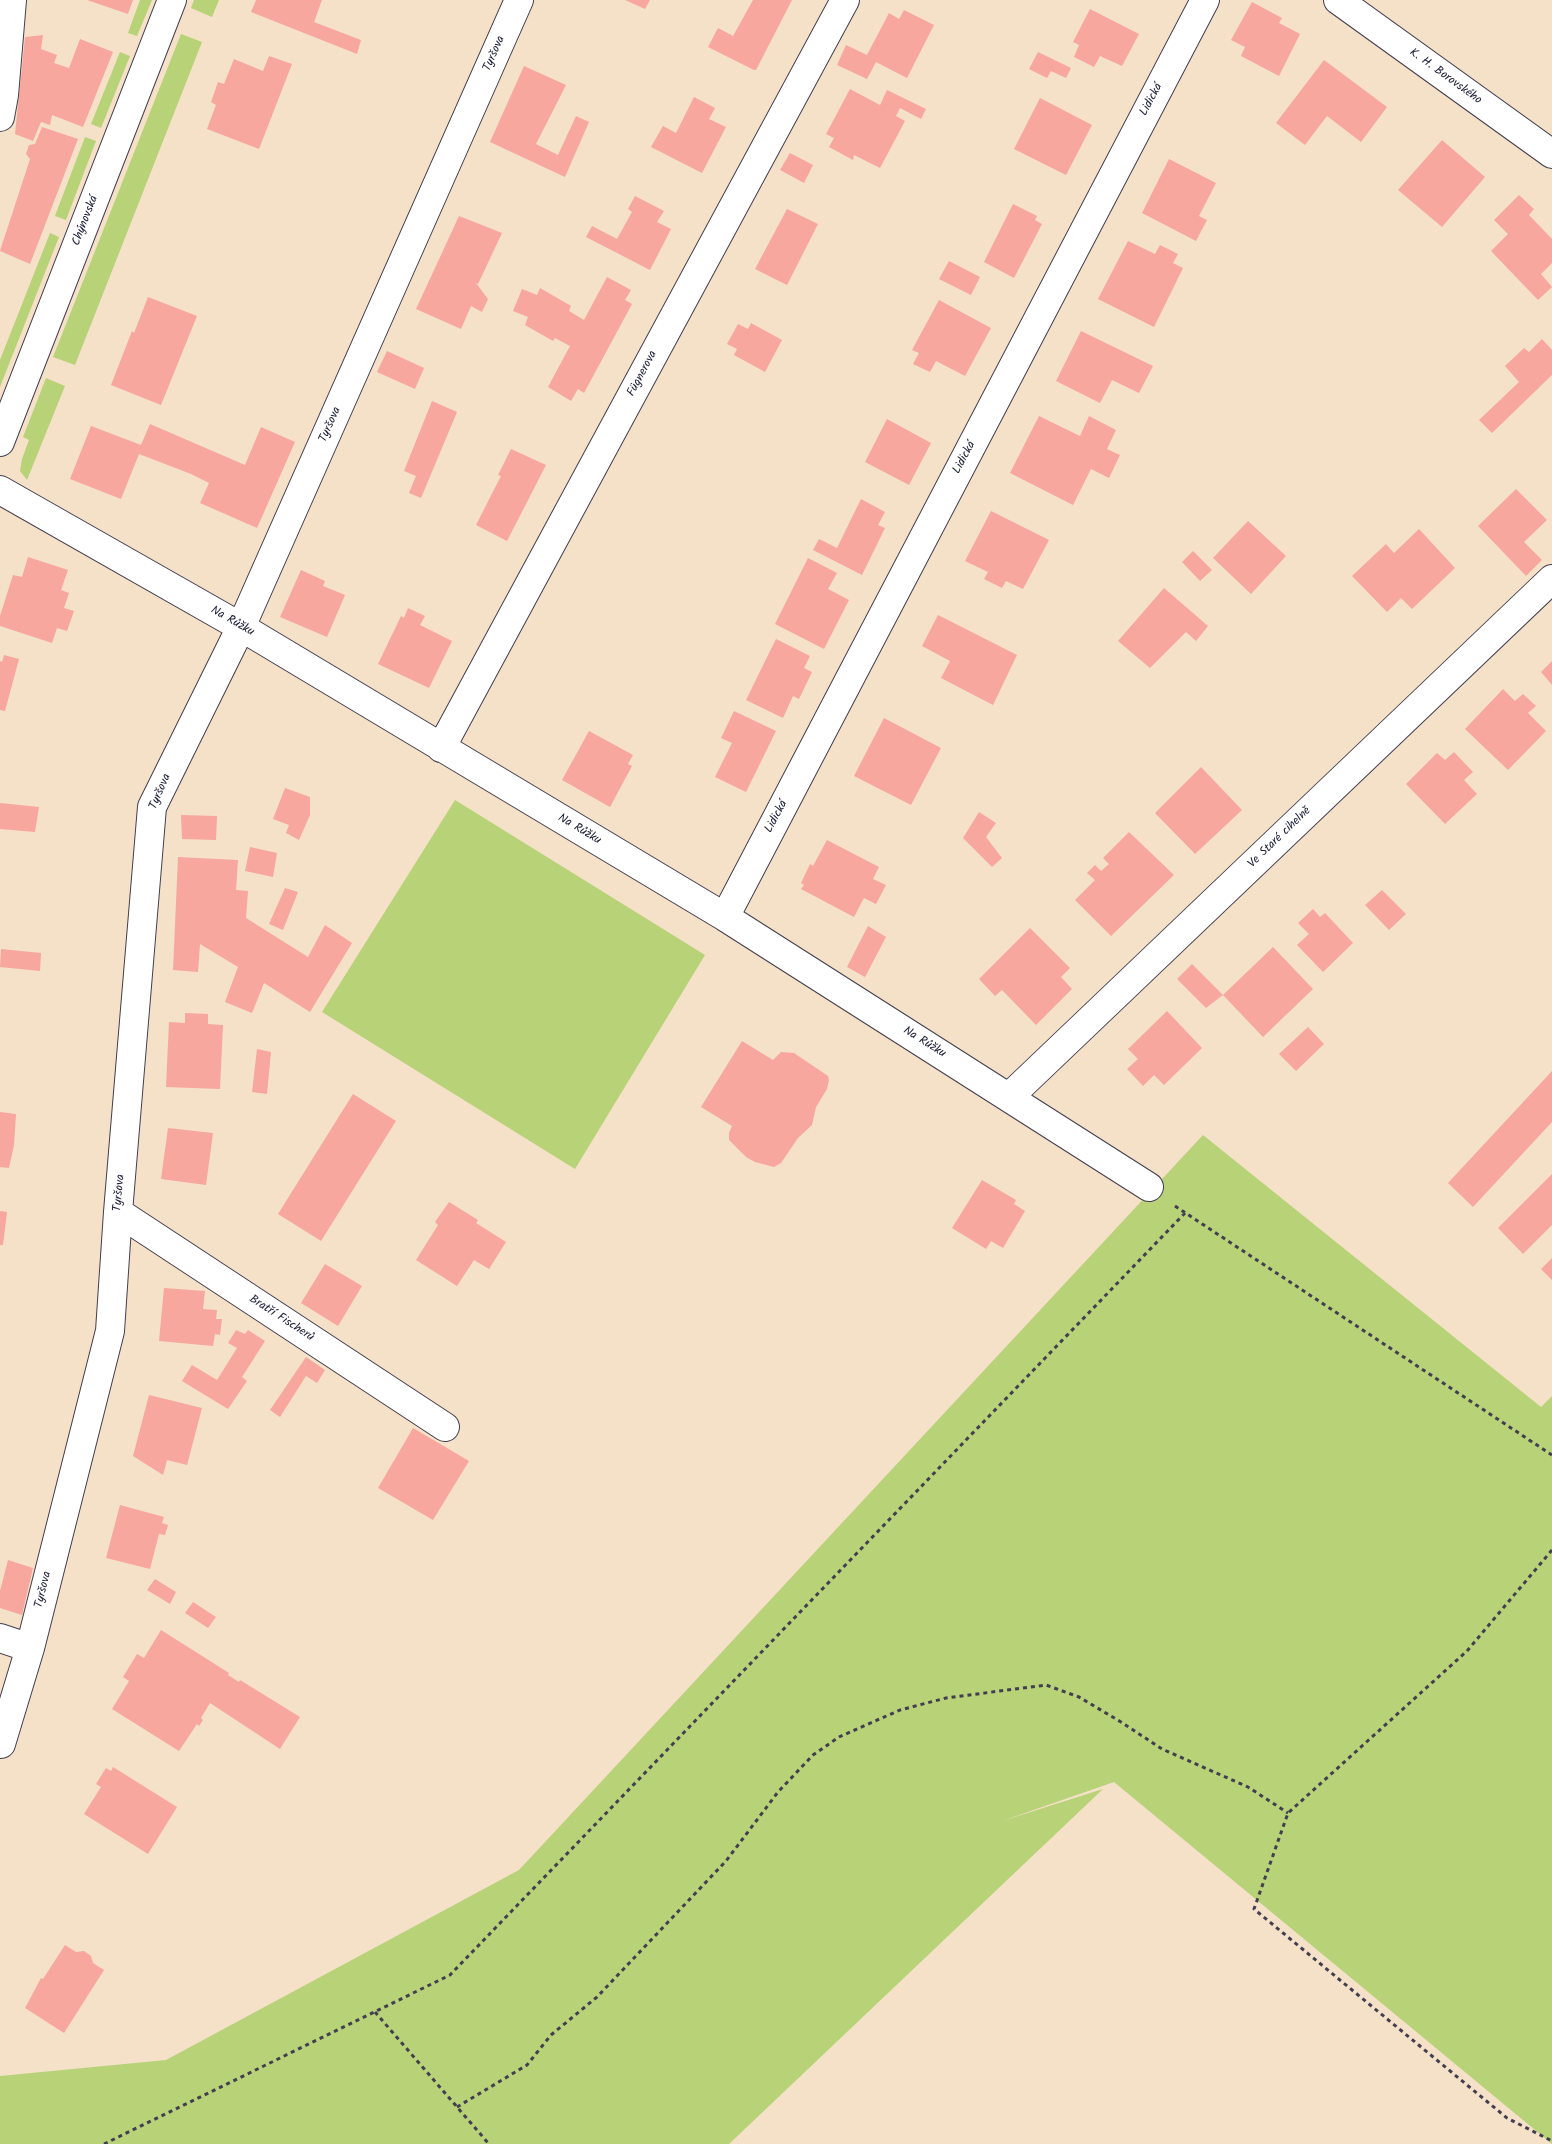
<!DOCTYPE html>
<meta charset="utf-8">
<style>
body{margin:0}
canvas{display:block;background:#f5e0c8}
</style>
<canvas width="1552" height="2144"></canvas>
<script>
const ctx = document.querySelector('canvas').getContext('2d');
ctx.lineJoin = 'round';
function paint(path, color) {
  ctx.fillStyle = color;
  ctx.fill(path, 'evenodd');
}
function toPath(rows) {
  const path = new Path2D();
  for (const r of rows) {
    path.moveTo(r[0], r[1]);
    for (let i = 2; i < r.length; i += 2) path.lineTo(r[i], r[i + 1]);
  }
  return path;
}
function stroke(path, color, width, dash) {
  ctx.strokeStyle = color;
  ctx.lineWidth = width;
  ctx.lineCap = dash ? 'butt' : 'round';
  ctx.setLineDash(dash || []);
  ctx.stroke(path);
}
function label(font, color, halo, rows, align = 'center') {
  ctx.font = font + ' Kalam,sans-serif';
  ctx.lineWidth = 4;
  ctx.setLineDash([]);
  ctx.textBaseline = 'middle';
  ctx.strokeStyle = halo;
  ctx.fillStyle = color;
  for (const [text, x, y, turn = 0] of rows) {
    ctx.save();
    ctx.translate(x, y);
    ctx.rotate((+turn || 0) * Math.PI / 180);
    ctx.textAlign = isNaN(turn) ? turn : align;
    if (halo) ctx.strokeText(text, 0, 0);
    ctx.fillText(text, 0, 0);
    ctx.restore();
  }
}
paint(toPath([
 [140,0,152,0,137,36,128,33],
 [194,0,219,0,212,17,191,8],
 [181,34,202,42,75,365,53,357],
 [120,52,130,56,101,128,91,124],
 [85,137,96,141,66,220,55,216],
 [50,233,59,237,0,387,0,360],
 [46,378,65,386,27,480,20,471,22,459,29,440,23,437],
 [455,800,705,955,575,1169,322,1012],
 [1203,1135,1541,1407,1552,1396,1552,2144,1114,1782,1002,1821,1103,1789,729,2144,0,2144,0,2076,166,2060,519,1870]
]), '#b8d278');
paint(toPath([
 [87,0,133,0,128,14],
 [256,0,322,0,314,22,361,40,357,54,251,12],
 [625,0,650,0,645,9],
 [753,0,792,0,756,70,754,70,708,47,718,28,733,36],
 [1252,2,1282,18,1279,23,1300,34,1279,76,1241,56,1245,47,1231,40],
 [1090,9,1139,34,1122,66,1100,56,1094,67,1074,57,1079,45,1073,42],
 [904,10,934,25,907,78,876,62,867,79,837,65,846,45,867,55,889,13,899,19],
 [43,35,41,49,57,55,54,63,69,68,80,39,113,52,83,127,52,115,50,125,41,122,33,141,15,134,25,37],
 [1038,52,1071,68,1066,78,1051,71,1047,78,1029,69],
 [269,56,292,64,259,149,207,129,216,105,211,102,218,82,224,84,234,59,263,71],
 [1324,60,1387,107,1361,142,1327,116,1305,145,1276,123],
 [524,66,566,85,536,144,558,155,576,116,589,122,565,177,490,142],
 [850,89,880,105,887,90,926,109,921,119,900,108,896,116,905,121,880,168,854,155,853,160,829,147,834,138,826,134],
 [694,97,715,108,709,119,726,127,702,173,651,147,663,126,676,133],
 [1040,98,1092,125,1066,175,1014,149],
 [42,127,78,139,30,264,0,251,30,159,26,154,29,145,35,144],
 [1442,140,1485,177,1442,227,1398,190],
 [790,153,813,165,804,183,780,170],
 [1169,159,1216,183,1199,216,1207,220,1196,241,1142,213],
 [1519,195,1534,209,1529,215,1552,239,1552,263,1541,274,1552,287,1538,300,1491,251,1508,234,1494,220],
 [635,196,664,211,657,222,671,229,650,270,586,237,592,226,617,239,632,212,628,209],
 [1013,204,1037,216,1035,220,1042,224,1014,278,984,262],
 [787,209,818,224,787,285,755,269],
 [459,216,502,233,478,284,476,283,488,299,482,312,471,306,461,329,416,309],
 [1128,241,1155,254,1160,245,1178,254,1173,263,1183,268,1154,327,1098,299],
 [949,261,980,277,971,295,939,279],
 [607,277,631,290,625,300,632,304,584,393,578,389,571,401,548,387,570,346,555,338,553,341,525,325,528,317,513,311,522,289,537,295,540,288,571,306,569,311,584,320],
 [148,297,197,316,161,405,111,385,132,331,134,333],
 [939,300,991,328,965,376,936,361,930,372,913,364,919,353,912,350],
 [751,323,782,340,765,372,734,355,737,349,727,344,738,324,748,329],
 [1081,331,1153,366,1139,393,1112,380,1100,403,1056,381],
 [1542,339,1552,350,1552,375,1492,433,1479,420,1519,382,1505,366,1524,348,1529,352],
 [387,351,424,368,415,389,377,372],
 [432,401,457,412,421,498,409,493,416,476,404,471],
 [1039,416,1080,436,1089,416,1116,430,1107,449,1120,455,1109,478,1091,469,1073,505,1010,473],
 [887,419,931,443,909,485,865,462],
 [150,424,245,465,261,427,295,442,257,528,200,503,209,483,191,474,139,454,121,499,70,479,91,426,141,445],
 [511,449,546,465,507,541,476,525,501,476,498,475],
 [1516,489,1547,520,1524,542,1542,560,1526,576,1478,526],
 [861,499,885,512,878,525,885,528,862,575,813,550,819,539,837,548],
 [991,511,1049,540,1023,589,1006,581,1002,588,984,579,988,572,965,561],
 [1248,521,1286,556,1251,594,1213,558],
 [1419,529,1455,568,1412,609,1401,598,1387,612,1352,576,1386,544,1394,553],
 [1193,551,1212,570,1200,581,1182,562],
 [28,557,68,570,61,590,69,593,64,608,74,611,67,631,57,628,52,643,0,626,0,616,13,575,22,577],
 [808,558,837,573,828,589,849,600,824,649,775,624],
 [301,570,325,581,323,586,345,595,327,637,280,617],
 [1164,588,1208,626,1196,641,1186,632,1150,668,1118,641],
 [408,608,425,616,420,625,452,641,429,688,378,664,401,616,404,618],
 [938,615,1017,655,993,705,941,678,950,661,922,646],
 [776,639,810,656,804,668,812,672,799,699,793,696,783,718,746,700],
 [4,655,19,659,5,711,0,710,0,661,2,662],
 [1552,661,1552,685,1541,672],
 [1503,689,1515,701,1523,694,1536,706,1528,713,1546,731,1508,770,1465,729],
 [734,711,776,731,746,792,715,777,732,743,721,738],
 [884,718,941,748,911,805,854,776],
 [589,731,633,755,628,764,632,766,610,807,562,780],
 [1454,752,1473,772,1464,780,1477,794,1445,824,1406,784,1437,753,1445,760],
 [1201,767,1242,810,1195,854,1155,813],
 [285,788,310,797,310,815,299,840,286,833,289,825,273,819],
 [0,803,39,807,35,832,0,829],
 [979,812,996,823,986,837,1002,858,992,867,963,838],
 [181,815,217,816,216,840,182,839],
 [1129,832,1174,875,1111,936,1075,900,1095,880,1087,873,1095,865,1101,871,1109,864,1103,858],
 [827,840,879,867,873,879,886,885,876,904,864,898,854,917,801,889,804,885,801,883,810,864,813,866],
 [250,847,277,853,273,877,245,871],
 [178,857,238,860,236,890,248,891,246,918,308,957,325,925,352,943,310,1012,264,983,252,1013,225,1002,238,967,200,944,198,972,173,970],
 [285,888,298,892,283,930,269,924],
 [1382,890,1406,914,1389,930,1365,905],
 [1313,909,1320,917,1325,913,1353,943,1323,972,1297,945,1309,934,1298,923],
 [868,926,886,937,865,977,847,967],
 [1030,928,1070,968,1061,977,1072,989,1036,1025,1002,990,995,996,979,979],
 [1273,947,1313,989,1263,1037,1223,995],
 [1,949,41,953,40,971,0,967],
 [1192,964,1223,995,1206,1008,1177,979],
 [1167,1011,1202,1048,1164,1085,1154,1075,1143,1086,1127,1069,1138,1059,1128,1049],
 [185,1013,208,1014,208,1024,223,1025,220,1089,166,1087,169,1022,185,1023],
 [1308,1027,1324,1044,1296,1071,1279,1054],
 [742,1041,773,1060,781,1052,794,1053,828,1076,829,1080,827,1089,816,1107,812,1125,798,1138,781,1163,774,1167,755,1162,746,1157,729,1140,729,1133,732,1126,701,1107],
 [257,1049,271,1052,267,1094,252,1092],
 [1552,1071,1552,1122,1473,1207,1448,1183],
 [353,1094,396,1121,321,1241,278,1214],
 [0,1112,16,1114,14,1145,9,1168,0,1167],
 [168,1128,213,1133,206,1185,161,1179],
 [1552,1174,1552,1225,1523,1254,1498,1228],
 [982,1180,1016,1200,1014,1204,1025,1211,1003,1248,991,1241,986,1249,952,1228],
 [449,1202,478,1220,476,1223,506,1242,489,1269,474,1260,457,1286,416,1260,438,1225,435,1222],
 [0,1211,7,1212,3,1245,0,1245],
 [1552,1258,1552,1280,1541,1269],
 [325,1264,362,1286,338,1326,301,1303],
 [164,1288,205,1291,203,1309,217,1310,216,1319,222,1319,220,1335,215,1334,213,1346,159,1341],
 [236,1330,245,1334,248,1330,265,1341,242,1377,247,1381,228,1409,182,1381,192,1365,217,1380,237,1348,228,1343],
 [306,1357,325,1370,317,1383,306,1376,280,1417,270,1410],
 [149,1395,202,1408,187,1465,167,1460,163,1475,133,1456],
 [413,1428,469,1461,433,1520,378,1488],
 [120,1505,164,1517,162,1523,168,1525,165,1535,159,1534,150,1569,106,1558],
 [8,1560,33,1568,22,1615,0,1608,0,1591],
 [155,1579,176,1592,170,1604,147,1590],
 [193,1602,216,1617,208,1628,185,1613],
 [161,1630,229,1673,228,1675,239,1682,240,1680,300,1717,280,1749,210,1703,201,1718,203,1720,199,1726,197,1724,179,1751,112,1709,129,1681,123,1677,137,1654,144,1658],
 [113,1767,177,1807,148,1854,84,1814,101,1787,96,1784,106,1768,111,1771],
 [65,1945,76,1952,84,1951,91,1956,93,1963,104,1970,64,2033,25,2008,41,1978,43,1979]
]), '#f7a79e');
const minor = toPath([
 [1338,0,1552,154],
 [0,117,4,95,12,0],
 [0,442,172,0],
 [0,490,241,627,725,917,1149,1187],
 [441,748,845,0],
 [725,917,1205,0],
 [1009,1097,1552,579],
 [118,1212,445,1427],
 [0,1638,30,1648],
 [1,1744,30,1648,110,1331,118,1212,152,807,241,627,519,0]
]);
stroke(minor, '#423e50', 30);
stroke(toPath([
 [1175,1206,1552,1455],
 [1552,1550,1467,1651,1288,1813,1254,1909,1507,2118,1552,2141],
 [375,2012,489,2144],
 [457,2107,527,2065,551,2035,597,1997,726,1861,778,1792,813,1755,839,1737,900,1710,946,1698,1046,1685,1079,1697,1121,1722,1162,1749,1248,1787,1288,1813],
 [104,2144,450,1975,1185,1213]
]), '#423e50', 3, [4, 4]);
stroke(minor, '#fff', 28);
label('12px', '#22223b', '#fff', [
 ["Tyršova",495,54,-66],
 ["K. H. Borovského",1445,77,36],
 ["Lidická",1152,100,-62],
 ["Chýnovská",86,221,-69],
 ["Fügnerova",643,374,-62],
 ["Tyršova",331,425,-66],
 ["Lidická",965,458,-62],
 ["Na Růžku",232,622,30],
 ["Tyršova",161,792,-67],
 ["Lidická",777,817,-62],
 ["Na Růžku",579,830,31],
 ["Ve Staré cihelně",1280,838,-44],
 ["Na Růžku",924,1043,32],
 ["Tyršova",120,1193,-85],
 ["Bratří Fischerů",281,1319,33],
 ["Tyršova",44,1590,-76]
]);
</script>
